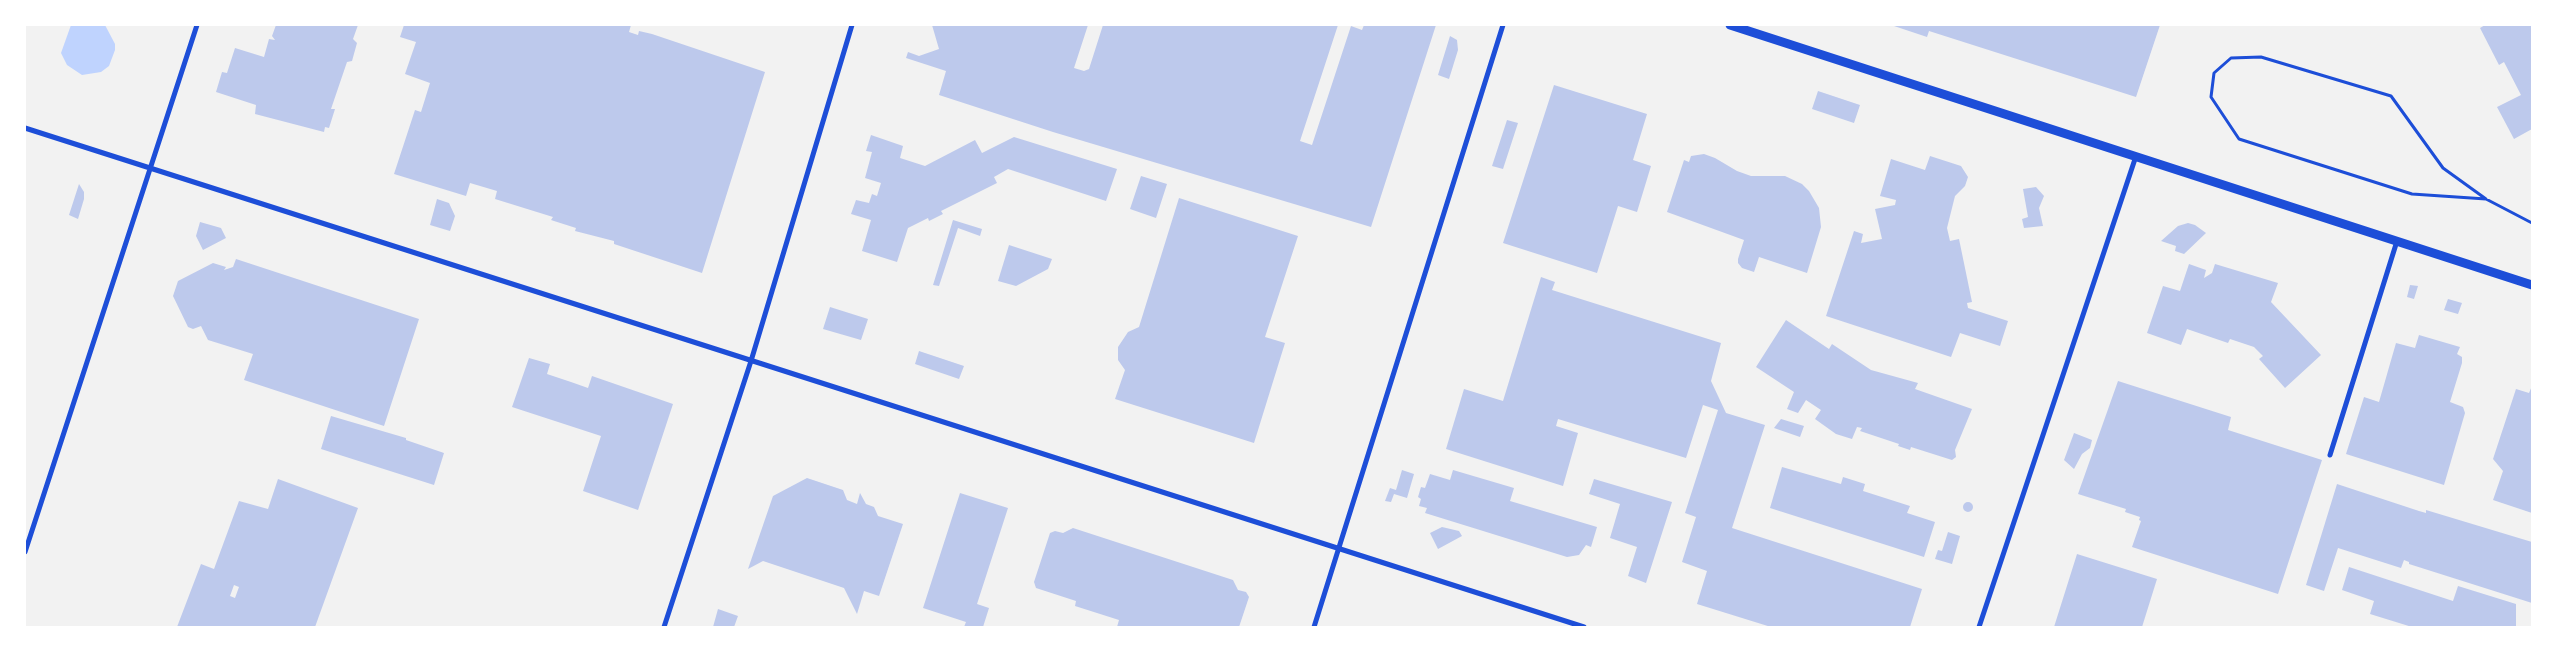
<!DOCTYPE html>
<style>
body{margin:0}
#map{position:relative;width:2557px;height:652px;overflow:hidden;background:#f2f2f2;font-family:"Fira Sans",sans-serif}
canvas{display:block}
.frame{position:absolute;inset:0;border:26px solid #fff;pointer-events:none}
</style>
<div id="map">
<canvas width="2557" height="652"></canvas>
<div class="frame"></div>
</div>
<script>
const ctx = document.querySelector('canvas').getContext('2d');
ctx.lineJoin = 'round';
function paint(path, color) {
  ctx.fillStyle = color;
  ctx.fill(path, 'evenodd');
}
function toPath(rows) {
  const path = new Path2D();
  for (const r of rows) {
    if (r.length === 3) {
      path.moveTo(r[0] + r[2], r[1]);
      path.arc(r[0], r[1], r[2], 0, 2 * Math.PI);
      continue;
    }
    path.moveTo(r[0], r[1]);
    for (let i = 2; i < r.length; i += 2) path.lineTo(r[i], r[i + 1]);
  }
  return path;
}
function stroke(path, color, width, dash) {
  ctx.strokeStyle = color;
  ctx.lineWidth = width;
  ctx.lineCap = dash ? 'butt' : 'round';
  ctx.setLineDash(dash || []);
  ctx.stroke(path);
}
paint(toPath([
 [71,25,105,25,115,44,115,50,109,66,101,72,82,75,67,65,61,53]
]), '#bfd3fe');
paint(toPath([
 [276,25,358,25,353,39,357,43,352,61,347,62,331,109,335,109,329,128,325,127,324,132,255,114,256,105,216,92,222,72,227,73,235,48,264,57,269,39,275,40,272,36],
 [404,25,631,25,629,32,638,35,639,31,652,34,765,72,702,273,614,244,614,241,575,231,576,228,554,221,551,220,553,217,495,199,497,191,470,183,466,196,394,174,415,110,421,112,430,83,405,74,416,42,400,37],
 [932,25,1088,25,1074,68,1084,71,1089,69,1103,25,1338,25,1300,141,1312,145,1351,26,1362,30,1364,25,1436,25,1371,227,1053,132,939,95,946,71,906,58,908,52,919,56,939,49],
 [1891,25,2160,25,2136,97,1929,31,1927,37],
 [2485,25,2532,25,2532,129,2514,139,2497,107,2521,95,2504,62,2499,65,2480,28],
 [1450,36,1457,40,1458,50,1449,79,1438,75],
 [1554,85,1647,114,1633,160,1651,166,1637,212,1618,206,1597,273,1503,243],
 [1818,91,1860,105,1854,123,1812,109],
 [1507,120,1518,123,1503,169,1492,166],
 [871,135,903,146,900,158,925,166,975,140,982,153,1014,137,1117,169,1106,201,1008,169,994,177,997,183,941,211,943,214,929,221,928,218,908,228,897,262,862,251,871,220,851,214,856,200,869,203,872,194,877,196,881,183,865,178,872,152,866,151],
 [1704,154,1715,158,1737,171,1751,176,1785,176,1802,184,1809,191,1819,208,1821,227,1807,273,1759,257,1754,272,1742,268,1738,263,1738,259,1744,240,1667,212,1684,160,1689,162,1691,156],
 [1930,156,1961,166,1968,177,1965,186,1955,196,1947,228,1950,241,1959,239,1972,302,1967,303,1968,308,2008,321,2000,346,1960,333,1951,357,1826,316,1854,231,1863,234,1861,243,1882,239,1875,209,1895,205,1896,200,1880,196,1891,159,1925,170],
 [1141,176,1167,184,1156,218,1130,209],
 [79,184,84,192,84,199,78,219,69,215],
 [2036,187,2044,196,2039,208,2043,226,2024,228,2022,219,2028,217,2023,189],
 [1179,198,1298,236,1265,337,1285,343,1254,443,1115,399,1125,370,1118,360,1118,347,1128,332,1139,327],
 [437,199,449,203,455,216,450,231,430,225],
 [953,220,982,229,980,236,958,228,939,286,933,285],
 [200,222,221,228,226,238,203,250,196,236],
 [2188,223,2195,225,2206,233,2184,254,2175,251,2176,246,2161,241,2178,226],
 [1009,245,1052,259,1048,269,1016,286,998,281],
 [236,259,419,319,384,426,244,380,253,354,208,340,201,326,193,329,188,327,173,296,178,281,213,263,226,267,224,270,233,267],
 [2189,264,2206,270,2204,278,2212,273,2215,264,2278,283,2271,302,2321,355,2285,388,2259,359,2263,356,2254,347,2230,339,2228,343,2187,329,2181,345,2147,333,2163,286,2180,291],
 [1541,277,1555,282,1552,290,1721,343,1711,381,1726,413,1765,425,1732,528,1922,589,1910,627,1771,627,1697,604,1707,571,1682,562,1696,517,1685,513,1718,410,1703,405,1686,458,1558,419,1556,426,1578,433,1563,486,1446,449,1464,389,1503,401],
 [2410,285,2418,286,2414,299,2407,297],
 [2448,299,2462,303,2458,314,2444,310],
 [830,307,868,319,861,340,823,329],
 [1786,320,1829,349,1832,344,1871,370,1918,383,1915,389,1972,409,1955,450,1956,457,1952,460,1911,447,1910,450,1898,446,1899,444,1860,431,1862,428,1857,427,1852,439,1836,434,1815,419,1821,410,1806,400,1798,413,1787,409,1794,392,1756,367],
 [2419,335,2460,347,2457,354,2462,357,2462,363,2450,402,2463,407,2465,413,2444,485,2346,454,2364,397,2379,402,2396,343,2415,348],
 [919,351,964,366,959,379,915,364],
 [529,358,550,364,547,374,571,382,588,388,592,376,673,404,638,510,583,491,601,436,512,407],
 [2118,381,2231,417,2228,430,2322,460,2278,594,2132,547,2141,521,2139,520,2140,517,2125,512,2126,509,2078,494],
 [2532,386,2532,513,2493,500,2503,471,2493,459,2516,389,2529,393],
 [331,416,406,438,406,440,444,453,434,485,321,449],
 [1781,419,1804,426,1800,437,1774,428],
 [2074,433,2092,440,2090,448,2082,454,2074,469,2064,460],
 [1782,467,1841,484,1843,477,1865,484,1863,491,1910,506,1907,513,1935,522,1924,557,1770,508],
 [1402,470,1414,474,1407,498,1394,494,1391,502,1385,501,1390,488,1396,490],
 [1453,470,1514,488,1510,501,1597,527,1591,547,1586,545,1579,555,1567,557,1425,513,1427,508,1419,506,1421,499,1418,497,1421,487,1425,488,1430,474,1450,480],
 [807,478,843,490,847,500,857,504,860,493,866,504,874,507,878,516,903,524,879,596,864,591,857,614,844,588,763,561,748,569,773,496],
 [278,479,358,508,315,627,177,627,201,564,214,569,239,501,268,509],
 [234,585,239,587,235,598,230,596],
 [1594,479,1672,502,1646,583,1628,576,1637,547,1610,538,1620,504,1589,494],
 [2337,484,2419,511,2426,513,2426,510,2532,542,2532,603,2409,564,2409,562,2404,560,2401,568,2338,548,2324,591,2306,585],
 [960,493,1008,508,977,604,989,608,983,627,964,627,966,622,923,608],
 [1968,507,5],
 [1442,527,1459,531,1462,536,1438,549,1430,533],
 [1073,528,1233,580,1238,590,1246,592,1249,597,1239,627,1117,627,1119,620,1075,606,1076,601,1036,588,1034,582,1050,533,1055,531,1063,533],
 [1948,532,1960,536,1952,564,1935,559,1938,550,1942,551],
 [2077,554,2157,579,2142,627,2054,627],
 [2349,567,2453,601,2458,586,2516,604,2516,627,2412,627,2370,614,2374,601,2342,590],
 [718,609,738,616,734,627,713,627]
]), '#bdc9ec');
stroke(toPath([
 [2486,199,2412,194,2239,139,2211,97,2214,73,2231,58,2261,57,2391,96,2443,168,2486,199,2532,223]
]), '#1d4ed8', 3);
stroke(toPath([
 [25,128,1584,627],
 [2330,455,2397,241],
 [25,552,197,25],
 [664,627,751,361,852,25],
 [1314,627,1503,25],
 [1979,627,2136,156]
]), '#1d4ed8', 5);
stroke(toPath([
 [1730,25,2532,285]
]), '#1d4ed8', 9);
</script>
